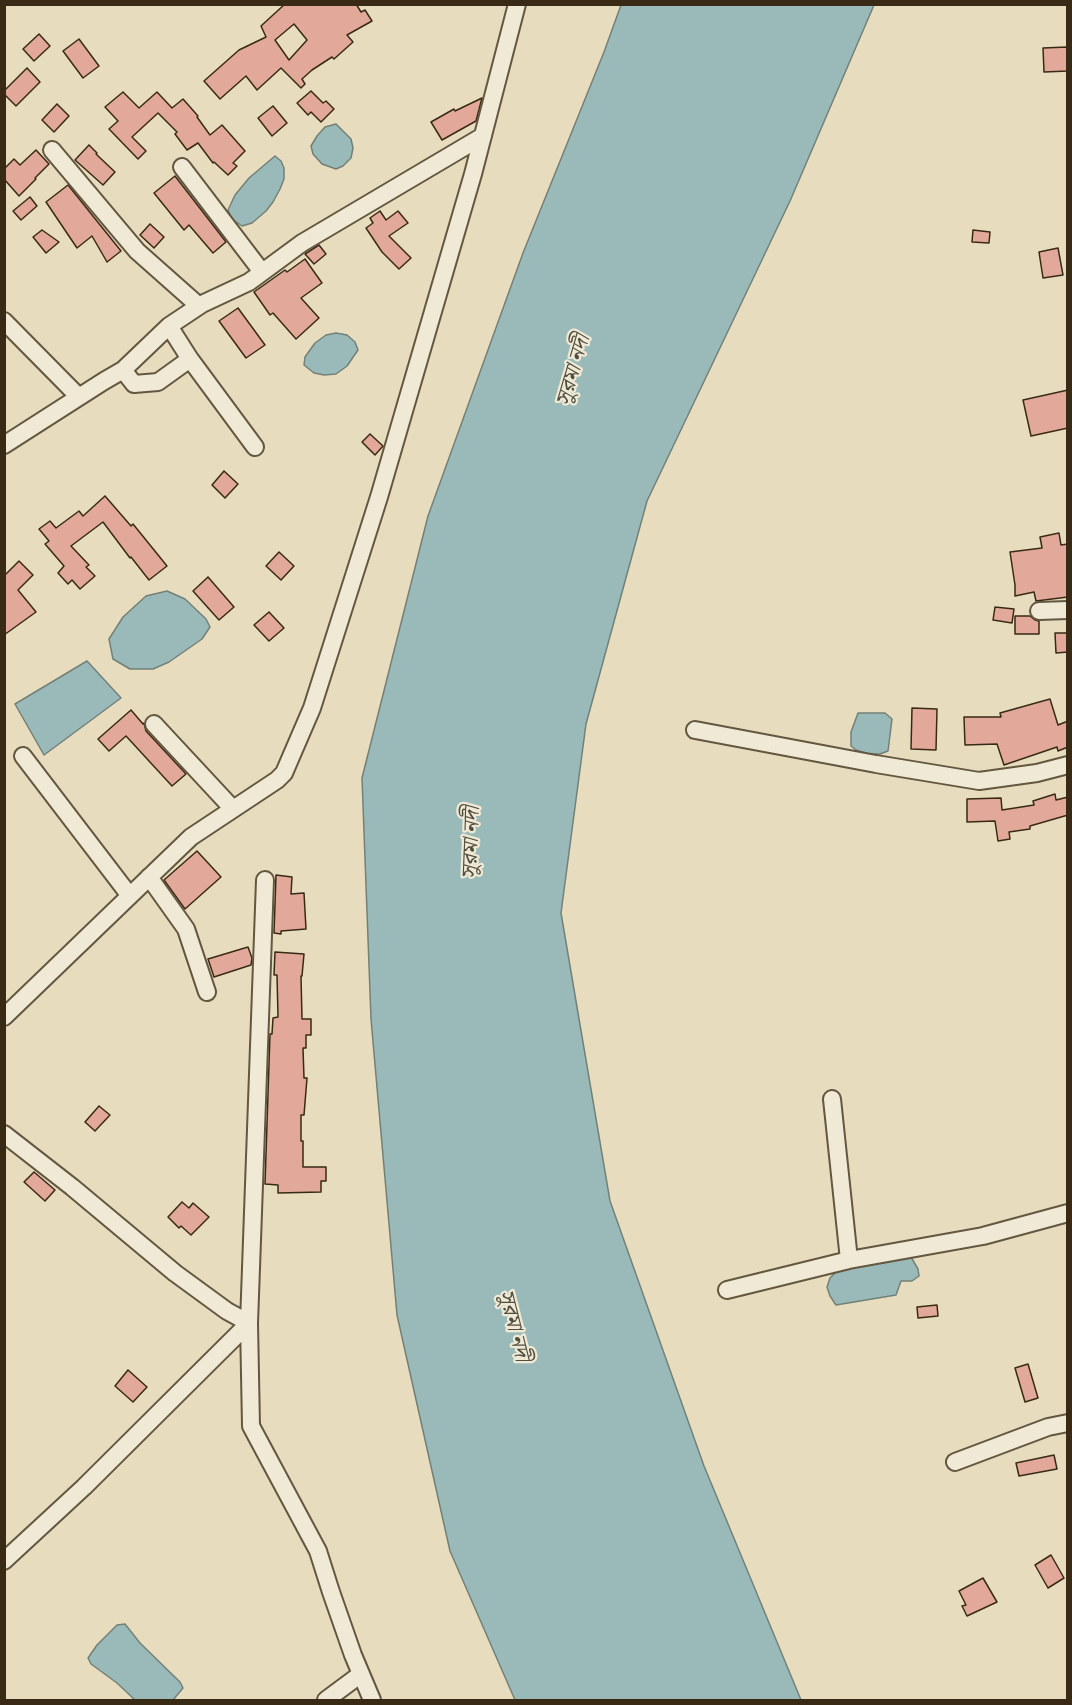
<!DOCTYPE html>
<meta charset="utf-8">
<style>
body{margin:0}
#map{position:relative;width:1072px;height:1705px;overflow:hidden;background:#e7ddbe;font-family:"IM FELL DW Pica",serif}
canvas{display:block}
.frame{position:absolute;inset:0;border:6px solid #392a16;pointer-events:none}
</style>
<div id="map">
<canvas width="1072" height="1705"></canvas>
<div class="frame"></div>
</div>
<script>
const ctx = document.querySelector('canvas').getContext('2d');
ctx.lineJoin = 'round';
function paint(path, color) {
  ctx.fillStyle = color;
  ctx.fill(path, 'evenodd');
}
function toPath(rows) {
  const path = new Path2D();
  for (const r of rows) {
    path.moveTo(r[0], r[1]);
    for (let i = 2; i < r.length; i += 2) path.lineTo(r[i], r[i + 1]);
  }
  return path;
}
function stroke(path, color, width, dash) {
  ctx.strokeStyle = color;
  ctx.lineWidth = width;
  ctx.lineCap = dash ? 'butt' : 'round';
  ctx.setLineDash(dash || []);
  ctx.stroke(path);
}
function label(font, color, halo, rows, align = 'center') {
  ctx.font = font + ' "IM FELL DW Pica","Noto Serif Bengali",serif';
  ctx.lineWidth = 4.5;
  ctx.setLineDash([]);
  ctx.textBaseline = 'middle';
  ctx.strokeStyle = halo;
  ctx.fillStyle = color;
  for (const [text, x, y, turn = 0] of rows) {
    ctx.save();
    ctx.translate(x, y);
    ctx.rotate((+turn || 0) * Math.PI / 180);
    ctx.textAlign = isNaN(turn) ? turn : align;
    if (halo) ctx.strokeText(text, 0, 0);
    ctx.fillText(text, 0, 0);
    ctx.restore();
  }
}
const water = toPath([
 [621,5,874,5,790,201,647,501,586,724,561,913,610,1201,704,1466,801,1700,515,1700,450,1551,397,1315,371,1019,362,778,428,516,523,253,604,52,621,5],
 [336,124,351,139,353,148,351,158,343,166,336,169,322,164,313,154,311,146,317,136,325,127,336,124],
 [275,156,281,161,284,168,284,179,280,189,273,202,266,211,252,223,242,226,232,219,228,210,235,195,249,178,275,156],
 [336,333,347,335,355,342,358,350,347,366,336,374,324,375,314,373,304,365,305,357,315,343,326,335,336,333],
 [167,591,185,599,206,619,210,627,202,639,169,662,153,669,130,669,113,659,109,639,123,617,146,596,167,591],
 [87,661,121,698,44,755,15,704,87,661],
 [858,713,885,713,892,719,888,751,880,754,868,754,856,750,851,746,851,732,858,713],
 [911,1257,918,1269,919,1276,912,1281,901,1281,896,1295,836,1305,830,1296,827,1287,830,1278,836,1272,874,1262,911,1257],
 [125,1624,140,1643,180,1682,183,1688,173,1700,135,1700,117,1683,91,1664,88,1658,97,1645,117,1625,125,1624]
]);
paint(water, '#9ababa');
stroke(water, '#738078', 1.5);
const building = toPath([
 [285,4,356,4,361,12,365,10,372,21,347,35,353,42,334,59,332,57,312,70,302,79,305,84,301,88,281,68,257,90,246,76,220,99,204,81,239,50,266,37,261,26,285,4],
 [294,24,307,40,289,60,275,40,294,24],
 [39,34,50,46,34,61,23,49,39,34],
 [79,39,99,66,83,78,63,51,79,39],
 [1067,47,1068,71,1044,72,1043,48,1067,47],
 [27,68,40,82,16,106,4,94,4,91,27,68],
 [311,91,323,103,326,101,334,109,321,122,311,112,308,115,297,103,311,91],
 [123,92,139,108,157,92,172,108,183,99,198,116,197,117,210,135,222,125,245,151,233,163,237,166,228,175,214,162,213,163,198,143,187,150,175,134,177,132,158,113,132,137,146,151,138,159,109,129,118,121,105,107,123,92],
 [482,98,476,121,442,140,431,122,454,109,455,111,482,98],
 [57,104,69,116,54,132,42,120,57,104],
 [273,106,287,123,272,136,258,118,273,106],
 [89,145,97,153,96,154,115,172,103,185,75,160,89,145],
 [36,150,49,164,35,178,36,179,19,196,4,179,4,169,14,159,20,165,36,150],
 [175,176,226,242,213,253,189,225,184,230,154,193,175,176],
 [68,185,121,251,107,262,92,236,77,248,46,202,68,185],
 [30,197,37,206,21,220,13,211,30,197],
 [380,211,386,220,398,211,408,223,389,236,411,258,399,269,382,252,366,228,373,223,370,218,380,211],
 [150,224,164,237,154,248,140,235,150,224],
 [42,230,59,242,46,253,33,237,42,230],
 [973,230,990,232,989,243,972,242,973,230],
 [319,245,326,254,314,264,305,254,319,245],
 [1058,248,1063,275,1043,278,1039,252,1058,248],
 [305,259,322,283,301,298,319,318,296,339,273,313,270,315,254,292,285,270,287,272,305,259],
 [238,308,265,345,246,358,219,321,238,308],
 [1068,390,1068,428,1031,436,1023,400,1068,390],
 [370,434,383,446,375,455,362,442,370,434],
 [224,471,238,484,225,498,212,485,224,471],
 [105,496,131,526,133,524,167,566,149,580,131,557,130,558,103,522,71,546,89,565,86,567,95,576,80,589,72,580,68,584,58,573,64,566,45,544,49,541,39,529,50,521,56,528,79,511,83,516,105,496],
 [1059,533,1061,545,1068,544,1068,597,1036,601,1034,592,1015,596,1015,585,1010,552,1042,548,1040,537,1059,533],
 [279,552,294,566,281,580,266,566,279,552],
 [19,561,33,575,18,590,36,612,4,635,4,576,19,561],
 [208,577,234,607,219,620,193,591,208,577],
 [995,607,1014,609,1012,623,993,620,995,607],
 [269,612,284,628,269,641,254,625,269,612],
 [1015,616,1030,616,1035,620,1039,621,1039,634,1015,634,1015,616],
 [1055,633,1068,633,1068,652,1056,653,1055,633],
 [1050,699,1058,725,1068,721,1068,747,1058,751,1057,747,1004,765,997,744,965,745,964,717,1001,717,1000,713,1050,699],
 [912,708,937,709,936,750,911,749,912,708],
 [131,710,143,724,144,723,146,731,186,774,172,786,126,736,109,751,98,739,131,710],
 [1055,794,1056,800,1068,797,1068,815,1030,826,1030,829,1009,832,1010,839,998,841,995,821,967,822,967,799,1001,798,1002,810,1034,805,1033,801,1055,794],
 [197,851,221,877,185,909,164,880,197,851],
 [276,875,292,877,291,894,304,893,306,929,281,931,281,934,274,933,276,875],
 [248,947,252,958,251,965,214,977,208,959,248,947],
 [275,952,304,954,302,976,301,976,302,1019,311,1019,311,1035,306,1035,306,1048,303,1048,304,1078,307,1078,304,1115,301,1115,301,1141,303,1141,303,1167,326,1167,326,1181,321,1181,321,1192,278,1193,278,1185,265,1184,270,1034,272,1034,273,1018,278,1017,277,975,274,975,275,952],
 [99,1106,110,1115,95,1131,85,1122,99,1106],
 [34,1172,55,1190,45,1201,24,1182,34,1172],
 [182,1202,189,1208,193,1203,209,1217,191,1235,181,1226,179,1228,168,1217,182,1202],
 [937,1305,938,1316,918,1318,917,1307,937,1305],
 [1028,1364,1038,1398,1025,1402,1015,1368,1028,1364],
 [128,1370,147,1387,133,1402,115,1386,128,1370],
 [1054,1455,1057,1469,1019,1476,1016,1463,1054,1455],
 [1051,1555,1064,1578,1048,1588,1035,1565,1051,1555],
 [983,1578,997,1602,967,1616,962,1606,966,1605,959,1591,983,1578]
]);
paint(building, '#e2a89a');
stroke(building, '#392a16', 1.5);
const minor = toPath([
 [52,150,137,251,199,306],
 [182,167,262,272],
 [4,321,79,397],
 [190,359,255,447],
 [123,370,169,326],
 [4,445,104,381,123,370,134,384,158,382,190,359,169,326,202,304,249,282,302,243,483,136],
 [1039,611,1068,610],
 [154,724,233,809],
 [695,730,876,764,979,781,1037,773,1068,765],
 [23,756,130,896],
 [149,877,186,929,207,992],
 [265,880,249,1323,251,1426,318,1551,331,1592,353,1655,372,1700],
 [4,1017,191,837,277,780,284,773,312,708,379,497,473,174,517,4],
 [832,1099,849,1260],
 [4,1134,72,1187,175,1273,227,1311,249,1323],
 [727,1290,849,1260,983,1236,1068,1213],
 [955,1462,1048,1427,1068,1423],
 [4,1561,84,1487,249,1323],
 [326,1700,361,1674]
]);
stroke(minor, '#645740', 20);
stroke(minor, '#efe9d5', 16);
label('italic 22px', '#514e3f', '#efe9d5', [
 ["সুরমা নদী",575,371,-74],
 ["সুরমা নদী",473,843,-88],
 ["সুরমা নদী",512,1326,76]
]);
</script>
